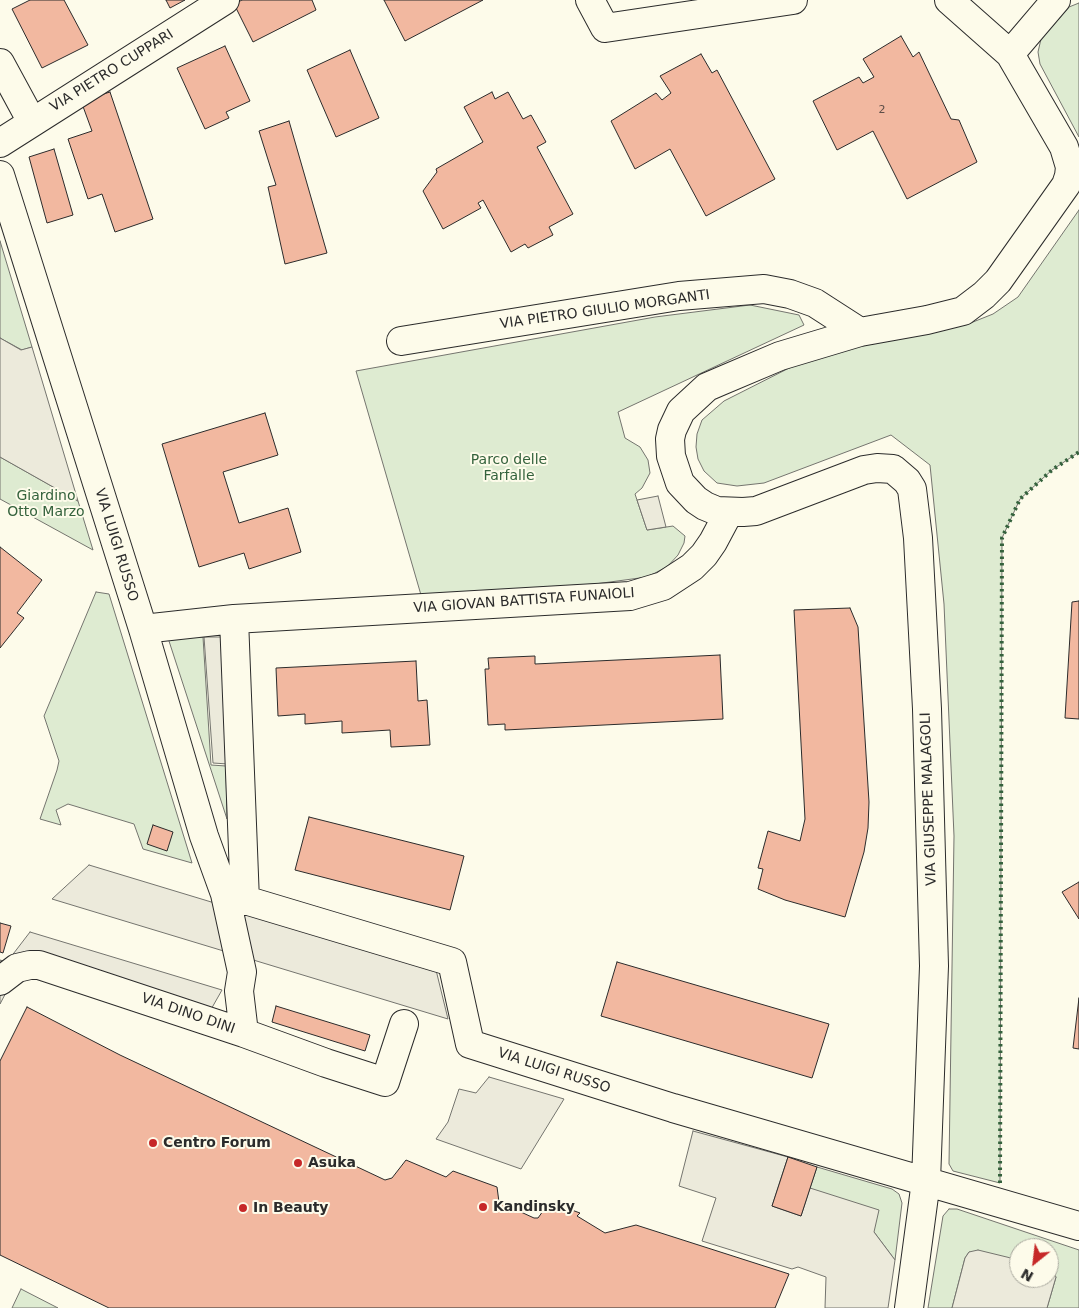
<!DOCTYPE html>
<style>
body{margin:0}
#map{position:relative;width:1079px;height:1308px;overflow:hidden;background:#fdfbea;font-family:"DejaVu Sans",sans-serif}
canvas{display:block}
.north{position:absolute;left:1009px;top:1238px;width:50px;height:50px;box-sizing:border-box;background:#fdfbea;border:1px solid #a9a89e;border-radius:50%;rotate:209deg;font-size:14px;font-weight:700;line-height:20px;text-align:center;color:#2b2b2b}
.north::after{content:'';display:block;margin:auto;width:18px;height:22px;background:#c62828;clip-path:polygon(50% 0,100% 100%,50% 72%,0 100%)}
</style>
<div id="map">
<canvas width="1079" height="1308"></canvas>
<div class="north">N</div>
</div>
<script>
const ctx = document.querySelector('canvas').getContext('2d');
ctx.lineJoin = 'round';
function paint(path, color) {
  ctx.fillStyle = color;
  ctx.fill(path, 'evenodd');
}
function toPath(rows) {
  const path = new Path2D();
  for (const r of rows) {
    path.moveTo(r[0], r[1]);
    for (let i = 2; i < r.length; i += 2) path.lineTo(r[i], r[i + 1]);
  }
  return path;
}
function stroke(path, color, width, dash) {
  ctx.strokeStyle = color;
  ctx.lineWidth = width;
  ctx.lineCap = dash ? 'butt' : 'round';
  ctx.setLineDash(dash || []);
  ctx.stroke(path);
}
function label(font, color, halo, rows, align = 'center') {
  ctx.font = font + ' "DejaVu Sans",sans-serif';
  ctx.lineWidth = 4;
  ctx.setLineDash([]);
  ctx.textBaseline = 'middle';
  ctx.strokeStyle = halo;
  ctx.fillStyle = color;
  for (const [text, x, y, turn = 0] of rows) {
    ctx.save();
    ctx.translate(x, y);
    ctx.rotate((+turn || 0) * Math.PI / 180);
    ctx.textAlign = isNaN(turn) ? turn : align;
    if (halo) ctx.strokeText(text, 0, 0);
    ctx.fillText(text, 0, 0);
    ctx.restore();
  }
}
const green = toPath([
 [1079,3,1079,137,1040,64,1038,52,1041,39,1069,7,1079,3],
 [1079,210,1079,452,1052,470,1020,499,1002,538,1000,1183,953,1171,949,1164,954,836,944,604,930,465,891,435,764,483,737,486,717,483,704,471,698,459,696,447,697,434,702,420,724,401,801,362,840,350,968,324,993,314,1018,297,1079,210],
 [0,241,32,347,22,350,0,338,0,241],
 [750,305,799,315,804,325,618,412,625,438,640,447,648,460,650,473,642,488,635,494,647,530,673,526,685,536,684,543,678,555,667,567,647,577,595,584,421,595,356,371,655,317,750,305],
 [0,457,78,501,93,550,0,499,0,457],
 [96,592,109,594,192,863,143,849,134,824,68,804,56,810,61,825,40,819,57,770,59,761,44,716,96,592],
 [203,637,211,765,226,766,227,819,168,638,203,637],
 [817,1167,892,1189,899,1194,902,1203,895,1260,874,1232,810,1188,817,1167],
 [949,1209,957,1209,1079,1250,1079,1308,1047,1308,1056,1277,1049,1269,1049,1248,1019,1248,1019,1261,969,1252,965,1258,952,1308,928,1308,943,1216,949,1209],
 [21,1289,58,1308,12,1308,21,1289]
]);
paint(green, '#deebd1');
stroke(green, '#74746e', 1);
const parking = toPath([
 [0,338,21,350,32,347,78,501,0,457,0,338],
 [658,496,666,527,647,530,637,500,658,496],
 [204,637,221,637,228,764,213,763,204,637],
 [89,865,436,970,448,1019,52,899,89,865],
 [30,932,222,990,205,1020,39,965,10,985,0,1004,0,960,7,962,30,932],
 [489,1077,564,1099,521,1169,436,1139,448,1122,459,1089,476,1093,489,1077],
 [693,1131,788,1157,772,1206,801,1216,810,1188,879,1210,874,1232,895,1260,888,1308,825,1308,826,1277,798,1267,792,1269,702,1241,716,1198,679,1186,693,1131],
 [978,1250,1019,1260,1019,1278,1049,1278,1050,1267,1056,1277,1047,1308,952,1308,965,1258,969,1252,978,1250]
]);
paint(parking, '#eceadb');
stroke(parking, '#74746e', 1);
const building = toPath([
 [30,0,64,0,88,45,42,68,12,9,30,0],
 [166,0,185,0,170,8,166,0],
 [242,0,312,0,316,10,253,42,234,4,242,0],
 [384,0,483,0,405,41,384,0],
 [901,36,913,57,919,52,951,119,959,120,977,162,907,199,873,131,837,150,813,101,859,77,863,83,874,77,863,59,901,36],
 [225,46,250,101,226,112,229,118,205,129,177,68,225,46],
 [350,50,379,118,336,137,307,70,350,50],
 [701,54,712,73,717,70,775,179,706,216,670,149,635,169,611,121,656,93,662,100,671,93,660,76,701,54],
 [110,92,153,219,115,232,102,194,88,199,68,139,92,131,81,101,110,92],
 [492,92,495,99,508,92,523,119,531,115,546,142,537,147,573,214,549,227,553,235,528,248,525,244,511,252,483,200,478,203,481,208,443,229,423,191,437,172,436,169,483,142,464,107,492,92],
 [289,121,327,253,285,264,268,187,276,185,259,131,289,121],
 [54,149,73,215,47,223,29,157,54,149],
 [265,413,278,455,223,472,239,523,288,508,301,552,249,569,244,553,199,567,162,444,265,413],
 [0,547,42,580,17,613,24,618,0,648,0,547],
 [1079,601,1079,719,1065,718,1072,602,1079,601],
 [850,608,858,627,869,802,868,828,864,852,845,917,785,900,758,889,763,869,758,868,768,831,800,841,805,819,794,610,850,608],
 [720,655,723,719,505,730,505,724,488,725,485,669,489,669,488,658,535,656,535,664,720,655],
 [416,661,418,701,427,700,430,745,391,747,390,730,342,733,342,721,305,724,305,714,278,716,276,668,416,661],
 [309,817,464,856,450,910,295,870,309,817],
 [153,825,173,832,167,851,147,844,153,825],
 [1079,882,1079,919,1062,892,1079,882],
 [0,923,11,926,3,953,0,952,0,923],
 [617,962,829,1024,812,1078,601,1016,617,962],
 [1079,998,1079,1049,1073,1048,1079,998],
 [276,1006,370,1035,365,1051,272,1022,276,1006],
 [27,1007,120,1055,385,1180,392,1178,406,1160,446,1177,453,1171,497,1187,499,1202,534,1218,538,1218,543,1211,569,1209,580,1213,577,1216,605,1233,636,1225,789,1274,775,1308,109,1308,0,1255,0,1061,27,1007],
 [788,1157,817,1167,801,1216,772,1206,788,1157]
]);
paint(building, '#f2b8a0');
stroke(building, '#2b2b2b', 1);
const minor = toPath([
 [590,0,605,28,793,0],
 [1010,54,1056,0],
 [0,63,32,122],
 [0,143,225,0],
 [0,175,143,629,204,836,225,894,242,972,239,991,244,1033],
 [401,341,679,296,764,289,790,294,815,303,860,332],
 [234,619,245,901],
 [143,629,234,619,630,596,663,586,692,567,704,555,713,542,729,512],
 [225,894,452,962,470,1044,673,1108,1079,1226],
 [0,981,17,968,30,965,39,965,244,1033,326,1063,385,1082,404,1024],
 [909,1308,926,1181,934,966,927,709,918,538,912,489,907,481,893,469,877,468,864,470,756,511,743,512,717,511,705,506,696,500,680,483,671,456,670,439,672,430,681,411,707,387,721,381,780,356,860,332,927,320,963,311,984,295,998,281,1066,185,1069,176,1070,167,1064,147,1010,54,949,0]
]);
stroke(minor, '#2b2b2b', 30);
stroke(minor, '#fdfbea', 28);
stroke(toPath([
 [1000,1183,1002,538,1020,499,1052,470,1079,452]
]), '#34623c', 4, [2.5, 4]);
for (const [x, y, r, color] of [
 [153,1143,5,"#c62828"],
 [298,1163,5,"#c62828"],
 [483,1207,5,"#c62828"],
 [243,1208,5,"#c62828"]
]) {
  const dot = new Path2D();
  dot.arc(x, y, r, 0, 2 * Math.PI);
  ctx.fillStyle = color;
  ctx.fill(dot);
  stroke(dot, '#fdfbea', 2);
}
label('11px', '#5d4e48', null, [
 ["2",882,110]
]);
label('14px', '#2b2b2b', '#fdfbea', [
 ["VIA PIETRO CUPPARI",112,71,-32],
 ["VIA PIETRO GIULIO MORGANTI",605,310,-8],
 ["VIA LUIGI RUSSO",116,545,73],
 ["VIA GIOVAN BATTISTA FUNAIOLI",524,601,-4],
 ["VIA GIUSEPPE MALAGOLI",929,799,-92],
 ["VIA DINO DINI",188,1014,19],
 ["VIA LUIGI RUSSO",554,1071,18]
]);
label('14px', '#34623c', '#fdfbea', [
 ["Parco delle",509,460],
 ["Farfalle",509,476],
 ["Giardino",46,496],
 ["Otto Marzo",46,512]
]);
label('bold 14px', '#2b2b2b', '#fdfbea', [
 ["Centro Forum",163,1143],
 ["Asuka",308,1163],
 ["Kandinsky",493,1207],
 ["In Beauty",253,1208]
], 'left');
</script>
